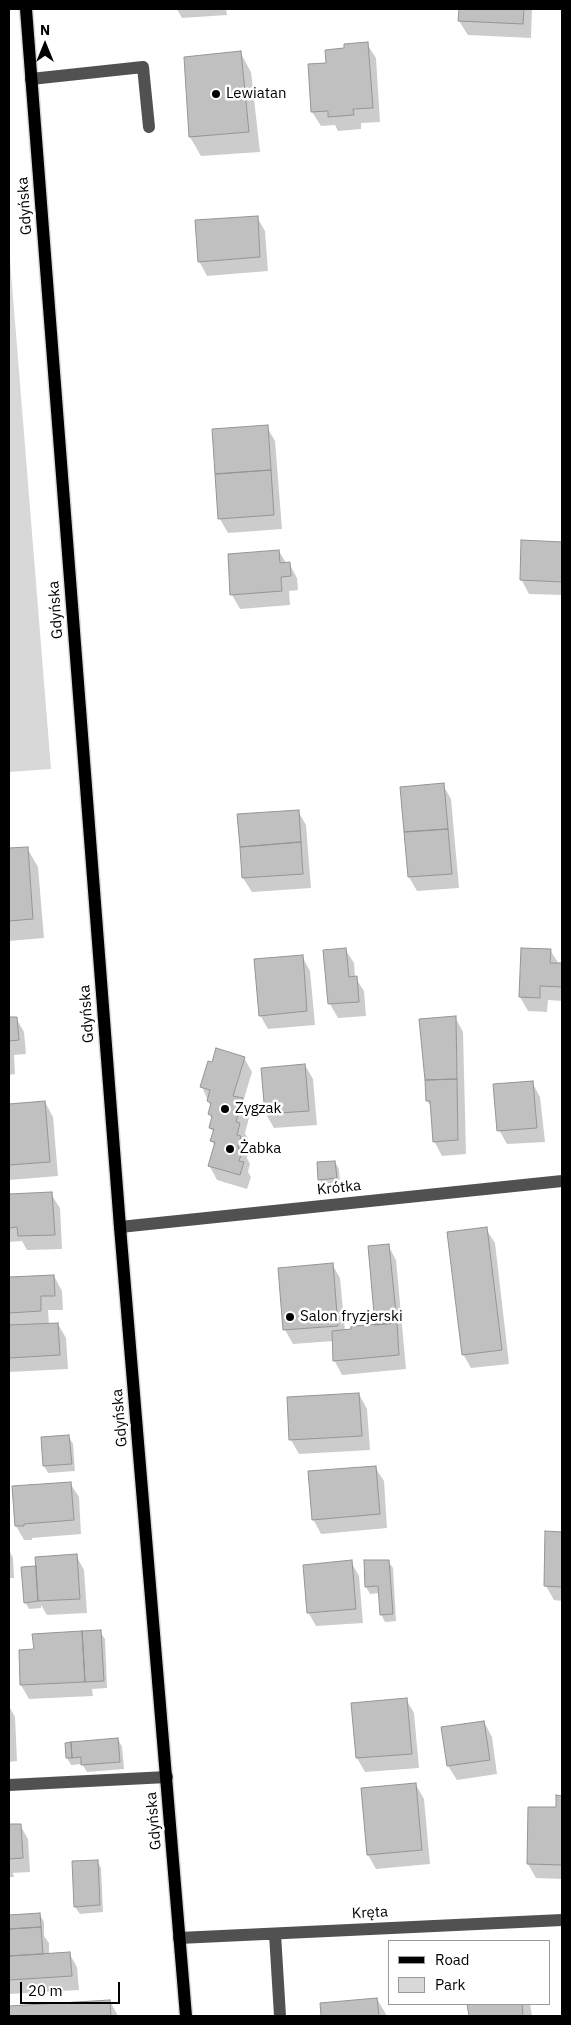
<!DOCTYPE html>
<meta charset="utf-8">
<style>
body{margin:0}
#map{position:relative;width:571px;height:2025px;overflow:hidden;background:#fff;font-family:"IBM Plex Sans",sans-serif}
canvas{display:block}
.frame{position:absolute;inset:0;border:10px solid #000;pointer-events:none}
.legend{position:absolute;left:388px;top:1940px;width:162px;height:65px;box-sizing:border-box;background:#fff;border:1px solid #999;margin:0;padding:6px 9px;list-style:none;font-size:15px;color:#000}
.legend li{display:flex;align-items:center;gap:10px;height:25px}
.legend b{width:25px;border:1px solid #999}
.north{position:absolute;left:20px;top:20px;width:50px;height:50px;-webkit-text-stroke:4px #fff;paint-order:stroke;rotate:0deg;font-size:14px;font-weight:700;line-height:20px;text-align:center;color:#000}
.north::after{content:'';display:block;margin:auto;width:18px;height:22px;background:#000;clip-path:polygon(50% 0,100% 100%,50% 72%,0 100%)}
.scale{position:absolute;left:20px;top:1982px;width:100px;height:22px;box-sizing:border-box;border:2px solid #000;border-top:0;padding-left:6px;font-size:15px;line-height:18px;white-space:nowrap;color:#000;-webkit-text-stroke:4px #fff;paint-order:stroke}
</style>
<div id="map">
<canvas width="571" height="2025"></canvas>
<div class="frame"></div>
<ul class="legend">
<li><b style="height:6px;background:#000"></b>Road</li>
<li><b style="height:14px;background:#d8d8d8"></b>Park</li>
</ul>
<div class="north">N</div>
<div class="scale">20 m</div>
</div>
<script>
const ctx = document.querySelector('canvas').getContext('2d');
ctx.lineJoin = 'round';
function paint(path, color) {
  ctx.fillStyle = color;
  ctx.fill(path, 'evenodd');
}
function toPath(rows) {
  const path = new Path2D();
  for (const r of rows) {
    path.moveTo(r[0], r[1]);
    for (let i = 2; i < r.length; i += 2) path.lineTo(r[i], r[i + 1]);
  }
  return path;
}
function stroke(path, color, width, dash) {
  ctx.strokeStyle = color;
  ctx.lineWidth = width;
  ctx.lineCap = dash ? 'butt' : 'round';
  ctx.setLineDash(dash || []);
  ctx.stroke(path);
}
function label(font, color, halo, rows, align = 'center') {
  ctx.font = font + ' "IBM Plex Sans",sans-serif';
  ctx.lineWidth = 5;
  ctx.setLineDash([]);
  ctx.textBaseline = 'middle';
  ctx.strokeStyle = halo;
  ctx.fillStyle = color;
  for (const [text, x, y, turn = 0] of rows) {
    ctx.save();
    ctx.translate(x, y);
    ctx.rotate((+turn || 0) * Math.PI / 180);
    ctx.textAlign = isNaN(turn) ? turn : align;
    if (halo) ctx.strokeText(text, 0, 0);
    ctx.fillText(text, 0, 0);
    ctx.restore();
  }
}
paint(toPath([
 [9,247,51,769,9,772]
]), '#d8d8d8');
paint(toPath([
 [177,9,226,9,227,15,182,18],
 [460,9,532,9,531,38,468,35,459,21],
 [367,44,376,58,380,122,361,123,361,129,338,131,335,125,321,126,312,112,327,64,346,50],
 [240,52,251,72,260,152,201,156,190,137,185,58],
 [257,217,265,231,268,271,207,276,199,261],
 [267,427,275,441,282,529,228,533,220,519],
 [522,541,562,543,562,595,529,594,521,579],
 [279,551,286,563,289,563,297,578,298,590,289,591,290,605,240,609,232,595,229,555],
 [443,785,451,799,459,888,417,891,409,877],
 [298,811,306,825,311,888,252,892,243,878],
 [27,848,38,867,44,938,9,941,9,849],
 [345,949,354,963,355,977,364,991,366,1016,338,1018,330,1004,325,951],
 [550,950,559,964,562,964,562,1001,548,1000,547,1012,528,1011,520,997],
 [302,956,310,971,315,1025,268,1029,260,1015],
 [455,1017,463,1032,466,1154,442,1156,434,1141,432,1109,427,1100],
 [16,1018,24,1032,26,1054,14,1055,15,1074,9,1075,9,1019],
 [244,1058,252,1072,243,1102,250,1114,245,1133,248,1139,245,1146,248,1152,247,1158,250,1164,248,1172,251,1177,247,1189,217,1180,209,1165,215,1146,211,1140,214,1133,210,1128,213,1120,209,1114,211,1107,202,1087],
 [305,1065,313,1079,317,1125,274,1128,266,1114],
 [532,1082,540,1097,545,1142,507,1144,499,1130],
 [45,1102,53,1117,58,1176,9,1180,9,1105],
 [335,1162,339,1169,340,1185,324,1186,319,1179],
 [51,1194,60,1208,62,1249,27,1250,22,1241,9,1242,9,1196],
 [486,1229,495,1243,509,1364,471,1368,463,1354],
 [388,1245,396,1260,406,1369,342,1375,334,1360,333,1341,293,1344,285,1330,332,1264,340,1278,345,1331,376,1326],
 [54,1276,62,1291,63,1310,48,1310,49,1325,58,1324,66,1338,68,1369,9,1372,9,1279],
 [359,1394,367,1409,370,1450,299,1454,291,1440],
 [69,1437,73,1444,75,1471,48,1473,44,1466,42,1438],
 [375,1467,384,1481,387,1528,321,1534,313,1519],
 [70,1483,79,1497,81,1534,32,1538,32,1540,24,1540,16,1526,13,1487],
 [547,1533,562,1533,562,1601,554,1600,546,1586],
 [9,1550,13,1558,14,1578,9,1578],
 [76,1555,84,1570,87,1613,47,1615,41,1605,41,1608,29,1609,25,1602,37,1568],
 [388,1561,393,1568,396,1621,385,1622,381,1614,379,1593,370,1594,366,1587],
 [351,1562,359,1576,363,1623,316,1626,308,1612],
 [100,1632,105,1639,107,1688,92,1689,93,1696,29,1699,21,1685,20,1652,35,1650],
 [406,1699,414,1713,419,1768,365,1772,357,1758],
 [9,1706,15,1717,17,1761,9,1762],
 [484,1722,492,1737,497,1774,457,1780,448,1766],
 [118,1739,122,1747,124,1769,87,1772,82,1764,71,1765,67,1758],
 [416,1785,424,1799,430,1864,376,1869,368,1855],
 [557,1797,562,1797,562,1879,536,1878,528,1864,529,1808,557,1808],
 [9,1825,20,1825,28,1839,30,1872,13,1873,14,1877,9,1877],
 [97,1861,101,1868,103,1912,80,1914,75,1907],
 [40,1915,44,1922,44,1936,49,1943,49,1955,69,1953,77,1967,79,1990,9,1994,9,1917],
 [377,1999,387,2016,322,2016,321,2004],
 [110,2001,118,2016,9,2016,9,2007],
 [469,2004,530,2004,532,2016,470,2016]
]), '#0003');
const building = toPath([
 [459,9,524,9,523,24,458,21,459,9],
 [368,42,373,108,353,109,354,115,328,117,328,111,311,112,308,64,326,63,325,50,344,48,344,44,368,42],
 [241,51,249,132,189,137,184,57,241,51],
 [258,216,260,257,198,262,195,220,258,216],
 [268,425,271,470,215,474,212,429,268,425],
 [271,470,274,515,218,519,215,474,271,470],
 [521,540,562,542,562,582,520,580,521,540],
 [279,550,280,563,290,562,291,576,281,577,282,591,230,595,228,554,279,550],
 [444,783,448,829,404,832,400,787,444,783],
 [299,810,301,842,240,847,237,814,299,810],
 [448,829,452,874,408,877,404,832,448,829],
 [301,842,303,874,242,878,240,847,301,842],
 [28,847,33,919,9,921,9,848,28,847],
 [346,948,349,977,357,976,359,1002,328,1004,323,950,346,948],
 [521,948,551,949,550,963,562,963,562,987,540,986,540,998,519,997,521,948],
 [303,955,307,1011,259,1016,254,959,303,955],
 [456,1016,457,1079,425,1080,419,1019,456,1016],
 [9,1017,17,1017,19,1040,9,1041,9,1017],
 [216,1048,245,1057,233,1096,243,1098,236,1122,240,1123,237,1135,241,1136,238,1148,243,1149,239,1161,244,1162,240,1175,208,1166,215,1142,210,1141,214,1129,209,1128,212,1116,208,1114,211,1103,207,1101,210,1090,200,1087,208,1061,212,1062,216,1048],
 [305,1064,309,1111,265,1114,261,1068,305,1064],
 [457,1079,458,1140,433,1142,430,1101,426,1101,425,1080,457,1079],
 [533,1081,537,1128,497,1131,493,1084,533,1081],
 [45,1101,50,1162,9,1165,9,1104,45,1101],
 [335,1161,337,1178,318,1180,317,1162,335,1161],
 [52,1192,55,1235,18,1236,17,1227,9,1228,9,1194,52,1192],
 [487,1227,502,1350,462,1355,447,1232,487,1227],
 [389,1244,397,1323,375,1325,368,1246,389,1244],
 [333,1263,338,1326,283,1330,278,1268,333,1263],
 [54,1275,55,1296,41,1296,41,1311,9,1313,9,1277,54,1275],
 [58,1323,60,1355,9,1358,9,1325,58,1323],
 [397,1323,399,1355,333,1361,332,1331,351,1329,351,1326,397,1323],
 [359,1393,362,1436,289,1440,287,1397,359,1393],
 [69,1435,72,1464,43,1466,41,1437,69,1435],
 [376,1466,380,1514,312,1520,308,1471,376,1466],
 [71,1482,74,1520,24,1524,24,1526,15,1526,12,1486,71,1482],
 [545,1531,562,1532,562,1587,544,1586,545,1531],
 [77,1554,80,1599,38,1601,35,1557,77,1554],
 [352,1560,356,1609,307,1613,303,1565,352,1560],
 [364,1560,389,1560,393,1614,380,1615,378,1586,365,1587,364,1560],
 [36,1566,38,1601,24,1603,21,1567,36,1566],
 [101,1630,104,1681,85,1682,82,1631,101,1630],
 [82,1631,85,1682,20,1685,19,1650,34,1649,32,1634,82,1631],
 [407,1698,412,1754,356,1758,351,1703,407,1698],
 [484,1721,490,1760,447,1766,441,1727,484,1721],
 [118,1738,120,1762,81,1765,81,1757,72,1758,71,1742,118,1738],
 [71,1742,72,1758,66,1758,65,1743,71,1742],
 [416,1783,422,1850,367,1855,361,1788,416,1783],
 [556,1795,562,1796,562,1865,527,1864,528,1807,556,1807,556,1795],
 [9,1824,21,1824,23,1858,9,1859,9,1824],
 [98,1860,100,1905,74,1907,72,1861,98,1860],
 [40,1913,41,1927,9,1929,9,1915,40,1913],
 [41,1927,43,1954,9,1956,9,1929,41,1927],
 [70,1952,72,1976,9,1980,9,1956,70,1952],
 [377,1998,379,2016,321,2016,320,2003,377,1998],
 [110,2000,111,2016,9,2016,9,2006,110,2000],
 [467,2004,522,2004,523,2016,469,2016,467,2004]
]);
paint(building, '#c0c0c0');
stroke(building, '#959595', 1);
const major = toPath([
 [26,9,120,1227,186,2016]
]);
stroke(major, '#dbdbdb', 15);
stroke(toPath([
 [31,79,143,67,149,127],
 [120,1227,562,1181],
 [9,1785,167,1777],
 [275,1934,280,2016],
 [179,1938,562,1920]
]), '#515151', 12);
stroke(major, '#000', 12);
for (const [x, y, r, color] of [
 [216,94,5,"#000"],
 [225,1109,5,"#000"],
 [230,1149,5,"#000"],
 [290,1317,5,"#000"]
]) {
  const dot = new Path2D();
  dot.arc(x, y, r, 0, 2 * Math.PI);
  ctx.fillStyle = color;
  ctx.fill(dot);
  stroke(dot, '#fff', 2);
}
label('15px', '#000', '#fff', [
 ["Lewiatan",226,94],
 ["Zygzak",235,1109],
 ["Żabka",240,1149],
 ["Salon fryzjerski",300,1317]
], 'left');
label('15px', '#000', '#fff', [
 ["Gdyńska",25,206,-94],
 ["Gdyńska",56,610,-94],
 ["Gdyńska",87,1014,-94],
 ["Krótka",339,1188,-6],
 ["Gdyńska",120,1418,-95],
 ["Gdyńska",154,1821,-95],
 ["Kręta",370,1913,-3]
]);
</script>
